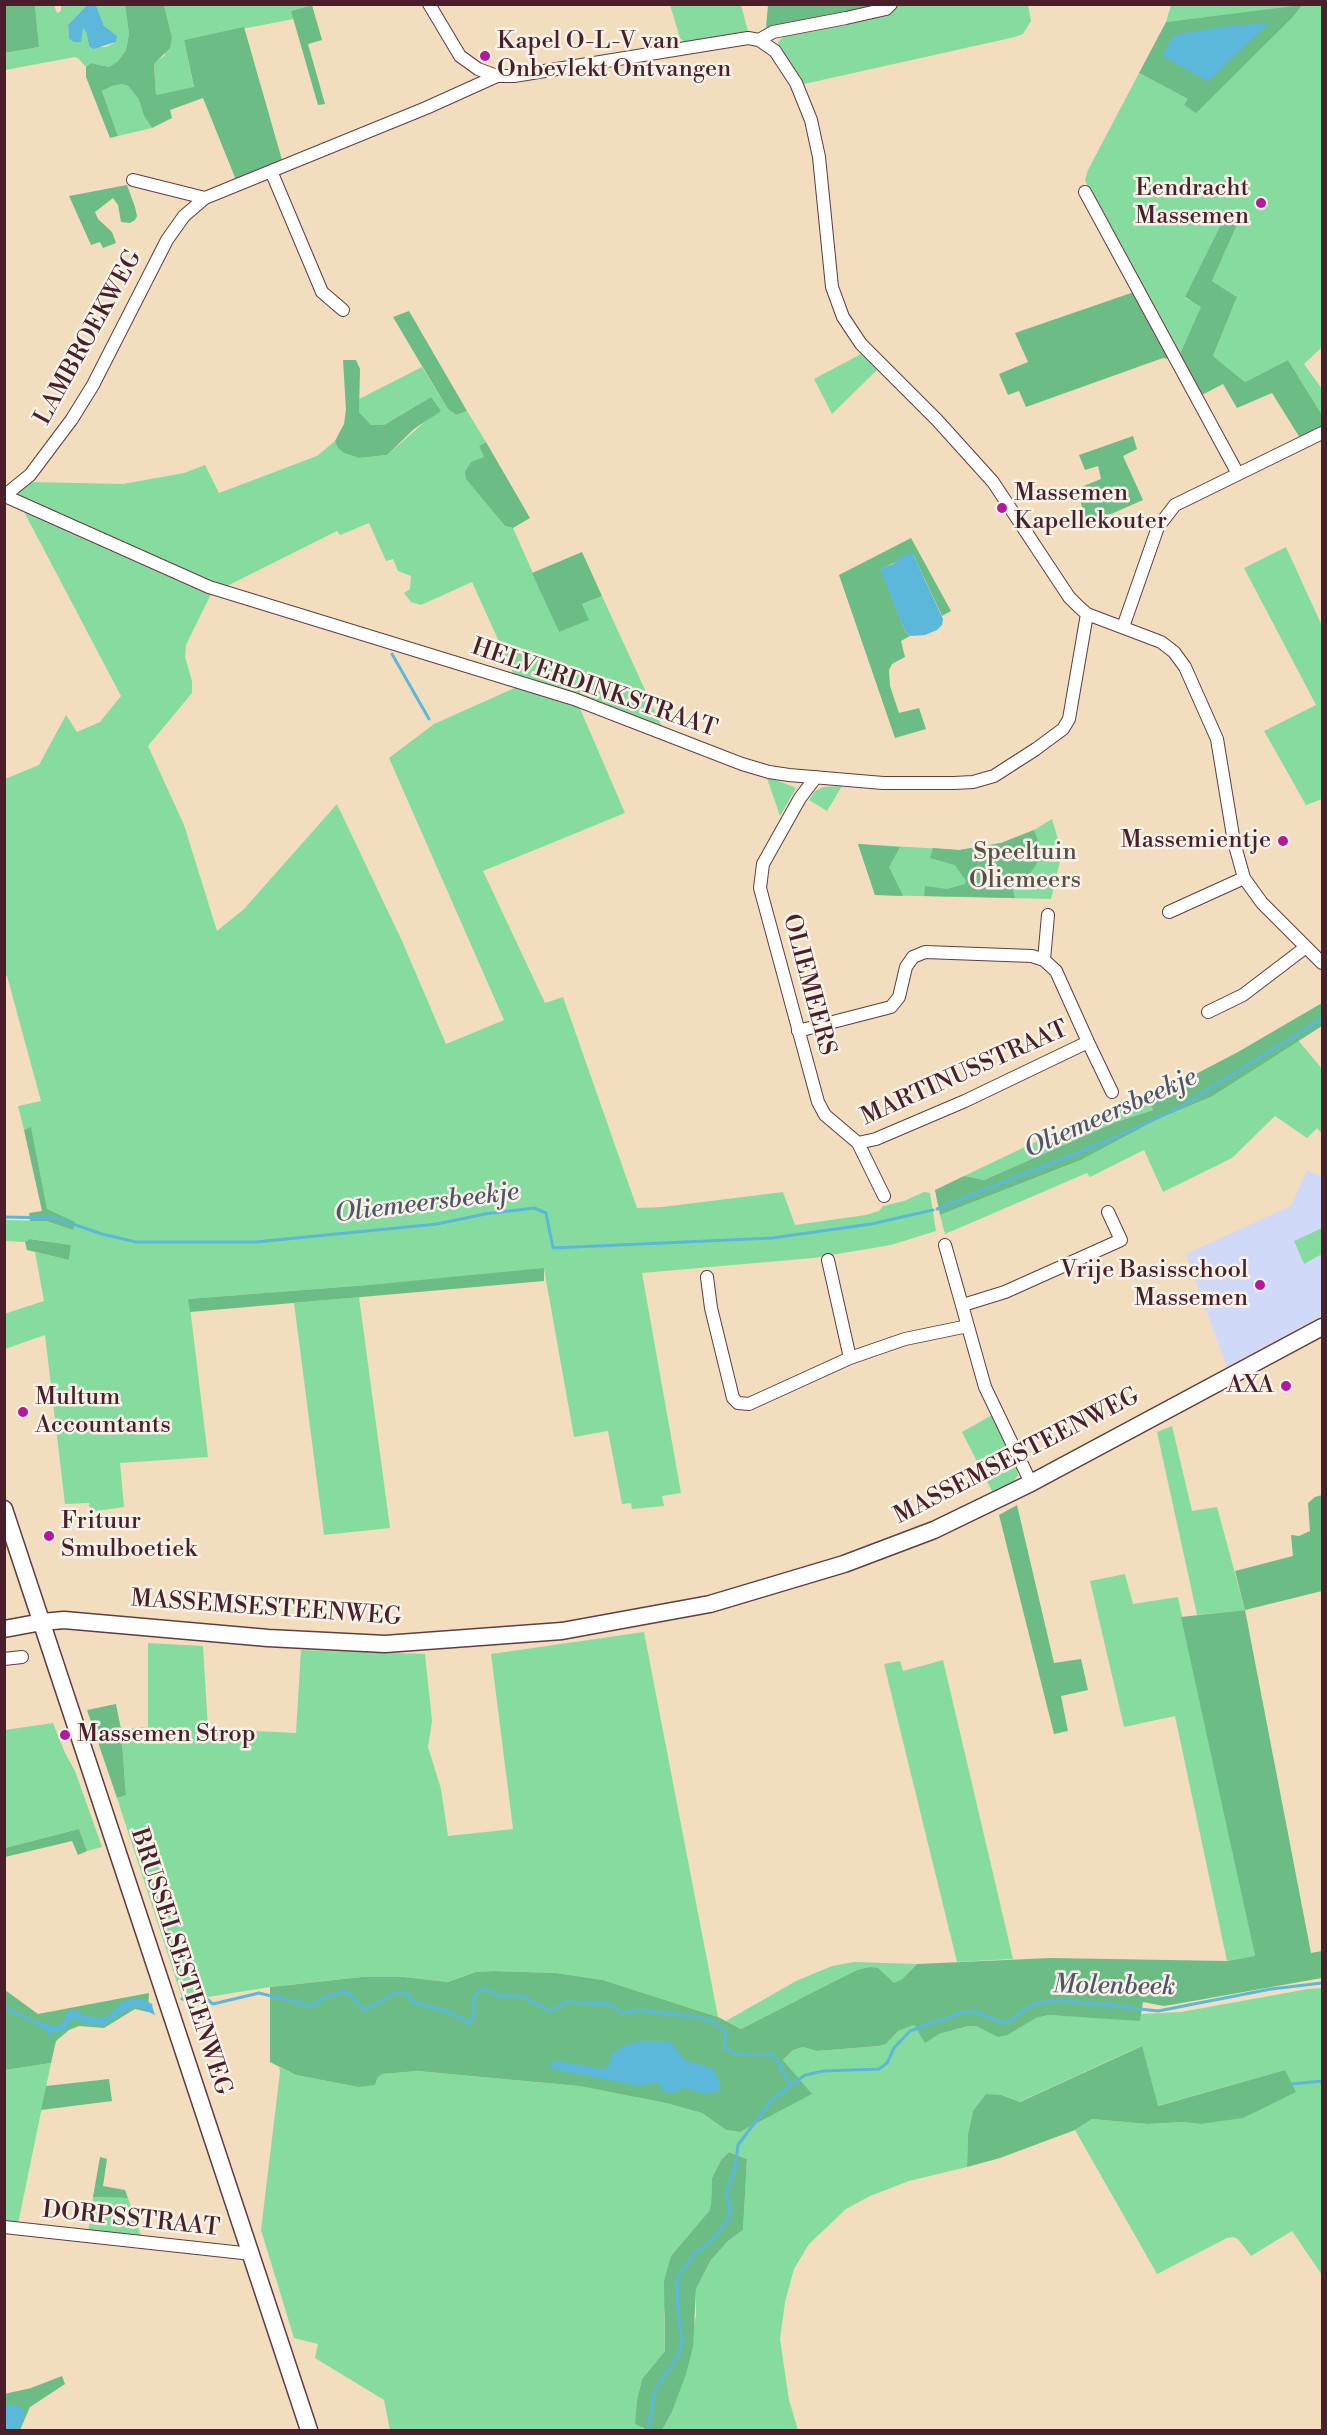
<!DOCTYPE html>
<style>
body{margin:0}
#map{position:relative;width:1327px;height:2435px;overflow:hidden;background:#f2ddbe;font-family:"Libre Bodoni",serif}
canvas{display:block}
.frame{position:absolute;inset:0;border:6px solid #4a1f2b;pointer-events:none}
</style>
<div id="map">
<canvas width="1327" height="2435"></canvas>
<div class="frame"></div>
</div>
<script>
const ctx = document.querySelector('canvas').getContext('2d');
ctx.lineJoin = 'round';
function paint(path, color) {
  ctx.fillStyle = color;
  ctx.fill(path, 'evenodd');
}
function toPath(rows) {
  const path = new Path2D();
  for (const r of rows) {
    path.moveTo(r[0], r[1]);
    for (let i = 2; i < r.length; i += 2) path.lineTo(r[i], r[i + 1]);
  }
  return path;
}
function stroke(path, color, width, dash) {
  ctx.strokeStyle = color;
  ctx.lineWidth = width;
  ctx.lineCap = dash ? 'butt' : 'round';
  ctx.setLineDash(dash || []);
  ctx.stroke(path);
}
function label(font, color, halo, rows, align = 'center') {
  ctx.font = font + ' "Libre Bodoni",serif';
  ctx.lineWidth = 5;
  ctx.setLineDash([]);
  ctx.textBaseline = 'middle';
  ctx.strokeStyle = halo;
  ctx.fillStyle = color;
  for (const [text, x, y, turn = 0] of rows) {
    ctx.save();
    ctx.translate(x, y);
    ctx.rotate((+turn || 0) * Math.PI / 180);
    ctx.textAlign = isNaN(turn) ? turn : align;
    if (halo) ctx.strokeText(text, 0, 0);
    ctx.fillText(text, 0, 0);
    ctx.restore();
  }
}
paint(toPath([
 [1307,1170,1322,1177,1322,1315,1227,1368,1186,1254,1291,1206]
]), '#d1d9f9');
paint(toPath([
 [35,5,54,5,57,13,61,11,61,5,87,5,68,25,69,39,74,42,83,28,86,32,89,46,106,47,116,42,104,26,96,5,125,5,129,34,126,50,118,61,109,67,91,63,86,67,79,59,75,57,5,70,5,53,39,47],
 [164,5,311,4,312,5,291,11,294,19,184,40,194,88,156,95,154,63,164,56,172,37],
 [670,5,741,5,748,31,685,42,680,38],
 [900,5,1028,5,1031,21,1023,34,1015,37,804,84,779,48,778,42,784,36,881,16,891,12],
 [1171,5,1322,5,1322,347,1304,364,1322,389,1322,415,1288,360,1245,382,1213,356,1237,297,1212,281,1237,225,1224,218,1185,298,1202,306,1179,356,1096,205,1085,180,1088,170,1139,73,1188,99,1196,112,1293,17,1301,6,1166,22],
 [122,84,128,86,138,98,144,116,152,128,118,136,102,91,112,86],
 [861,354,877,370,832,414,814,379],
 [422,367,448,409,456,415,467,411,486,442,479,446,484,457,466,478,505,526,513,528,559,632,588,620,582,604,602,596,663,729,515,677,472,582,421,605,411,602,404,593,410,589,411,576,398,571,393,559,386,561,369,523,340,535,337,531,223,588,19,496,18,492,30,482,123,484,184,473,205,465,219,493,317,456,335,441,344,453,359,458,387,455,427,420,431,397,384,425,376,426,371,425,359,412,359,399],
 [22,508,212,592,186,645,185,657,192,681,192,693,148,746,184,825,217,931,244,909,337,804,402,941,446,1044,504,1020,389,758,434,724,519,686,578,704,625,813,483,871,545,1003,563,997,637,1208,662,1207,783,1192,795,1225,866,1215,879,1211,883,1206,904,1201,924,1192,930,1193,936,1231,891,1245,813,1258,642,1273,681,1493,662,1496,664,1506,632,1509,631,1503,622,1504,608,1431,574,1437,544,1269,368,1285,189,1299,208,1457,120,1463,124,1507,90,1512,89,1503,65,1504,45,1335,5,1349,4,1314,44,1301,35,1252,69,1260,71,1245,31,1239,25,1242,5,1241,5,1220,46,1221,73,1230,47,1210,31,1128,24,1130,18,1106,41,1101,7,976,5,976,5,779,39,765,66,715,77,732,100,722,121,696],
 [1286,547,1322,626,1322,799,1306,805,1264,731,1316,705,1244,568],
 [766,776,796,788,780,816,768,781],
 [842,786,827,811,809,800,815,791,823,787],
 [1052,819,1062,853,1051,899,875,895,858,844,960,850,1001,843,1034,830],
 [1298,1040,1322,1069,1322,1134,1317,1128,1307,1138,1275,1116,1232,1158,1163,1192,1144,1150,1090,1177,1087,1173,945,1234,940,1215,1081,1160,1158,1119,1211,1097],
 [1148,1099,1153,1110,1116,1122,984,1180,964,1176,1088,1117],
 [1322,1228,1322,1254,1304,1264,1294,1241],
 [359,1297,390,1528,324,1535,294,1303],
 [992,1415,1016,1464,1018,1475,1014,1481,992,1491,962,1432],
 [1172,1426,1192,1511,1217,1507,1245,1610,1197,1615,1157,1432],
 [1125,1574,1133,1604,1178,1597,1255,1956,1227,1961,1175,1716,1124,1727,1090,1581],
 [644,1632,718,2017,603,1980,556,1973,494,1971,476,1972,448,1982,404,1977,362,1977,270,1987,183,2001,117,1798,126,1795,121,1729,148,1727,148,1643,203,1646,208,1729,296,1733,301,1650,425,1654,432,1721,428,1747,441,1789,448,1836,513,1829,491,1654],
 [943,1660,1013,1959,957,1962,884,1664,900,1661,903,1671],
 [53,1723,65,1753,75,1771,102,1847,87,1851,79,1829,5,1848,5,1730],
 [854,1962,917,1964,902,1979,894,1983,886,1977,857,1970,741,2029,726,2021,796,1981,832,1966],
 [1322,1988,1322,2275,1292,2231,1251,2256,1238,2239,1233,2237,1227,2238,1157,2274,1075,2130,1092,2119,1148,2124,1183,2122,1200,2124,1285,2070,1157,2106,1141,2046,1019,2102,1001,2095,973,2111,968,2134,967,2167,909,2181,870,2196,846,2209,809,2244,794,2269,785,2302,780,2339,789,2400,798,2430,662,2430,672,2412,678,2395,696,2316,696,2289,711,2260,728,2241,743,2230,747,2159,729,2152,721,2160,712,2178,711,2204,709,2211,671,2256,664,2315,665,2351,642,2379,637,2400,636,2424,645,2430,390,2430,384,2400,315,2358,318,2344,294,2338,261,2230,280,2072,279,2067,296,2075,358,2087,382,2074,417,2071,579,2086,666,2103,702,2113,726,2130,740,2132,811,2094,783,2060,793,2050,803,2047,817,2051,879,2046,886,2044,898,2031,914,2025,925,2042,939,2034,968,2026,976,2026,998,2036,1008,2035,1036,2018,1048,2015,1140,2020,1141,2014,1181,2012,1308,1989],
 [51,2063,18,2224,5,2222,5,2070],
 [93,2197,128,2198,142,2239,88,2233]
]), '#86dc9f');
paint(toPath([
 [5,4,35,5,39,47,5,53],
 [125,5,164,5,172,37,170,48,154,64,156,95,194,87,184,40,244,27,282,160,236,180,203,98,170,110,172,118,152,128,144,116,138,98,128,86,122,84,112,86,102,91,118,136,110,138,86,77,86,67,91,63,109,67,118,61,126,50,129,34],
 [312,5,322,40,308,44,325,104,318,105,291,11],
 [768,5,880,5,852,12,766,27],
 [1302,5,1293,17,1196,113,1184,105,1188,99,1139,73,1166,22],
 [127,185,135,207,137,216,135,220,130,223,121,222,118,205,113,198,95,212,98,219,112,232,116,243,103,248,100,242,91,245,69,196],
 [1224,218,1237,225,1212,281,1237,297,1213,356,1245,382,1288,360,1322,415,1322,427,1300,438,1272,393,1237,408,1223,384,1200,396,1179,356,1201,307,1185,297],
 [1134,292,1169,359,1163,358,1026,407,1019,391,1008,395,999,374,1028,362,1015,333],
 [409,311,467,411,456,415,448,409,419,361,393,317],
 [343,360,356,360,360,369,359,412,371,425,384,425,431,397,441,411,414,429,387,455,359,458,344,453,338,448,335,441,344,424,346,410],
 [1133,436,1137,449,1123,456,1143,500,1088,524,1076,489,1101,479,1098,466,1085,470,1079,455],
 [486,442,530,518,513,528,505,526,466,479,465,472,471,462,484,457,479,446],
 [911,538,951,611,942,616,913,554,881,569,905,631,910,636,901,641,905,657,892,664,889,670,890,686,899,713,919,708,926,729,895,738,839,575],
 [582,552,602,596,582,604,589,620,559,632,532,573],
 [1034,830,1040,846,1042,856,1031,872,1012,887,1015,898,924,896,925,886,947,889,965,884,966,881,955,865,930,858,933,848,959,850,1001,843],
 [858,844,900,847,889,867,903,896,875,895],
 [1322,1003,1322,1026,1211,1097,1158,1119,1081,1160,940,1215,935,1190,964,1176,984,1180,1116,1122,1153,1110,1148,1099,1238,1052],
 [31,1127,47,1209,75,1222,73,1230,46,1221,30,1221,29,1213,42,1211,24,1130],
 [30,1239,71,1245,69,1260,27,1250,25,1242],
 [544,1268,544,1281,190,1312,188,1299,368,1285],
 [1322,1495,1322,1591,1245,1610,1311,1953,1322,1951,1322,1978,1176,2004,1164,2006,1143,2002,1140,2021,1048,2015,1036,2018,1008,2035,998,2037,976,2026,968,2026,939,2034,925,2043,914,2025,898,2031,886,2044,879,2046,817,2051,803,2047,793,2050,783,2060,812,2094,740,2132,726,2130,702,2113,666,2103,579,2086,417,2071,382,2074,377,2078,375,2085,358,2087,296,2075,270,2062,270,1987,289,1985,362,1977,404,1977,448,1982,476,1972,494,1971,556,1973,603,1980,718,2017,741,2029,835,1981,857,1970,870,1967,878,1968,894,1983,902,1979,917,1964,1051,1958,1227,1961,1255,1956,1181,1617,1245,1610,1235,1571,1293,1556,1291,1535,1299,1536,1310,1531,1308,1503,1315,1497],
 [1017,1505,1054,1663,1081,1659,1088,1690,1061,1696,1068,1731,1054,1734,999,1515],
 [116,1704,121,1729,126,1795,117,1798,87,1710],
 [79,1829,87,1851,78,1855,72,1841,5,1857,5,1848],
 [5,1990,38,2014,149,1993,148,2012,135,2009,104,2028,79,2026,69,2030,56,2041,51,2063,5,2070],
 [1142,2046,1158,2106,1285,2070,1296,2092,1243,2118,1200,2124,1183,2122,1148,2124,1092,2119,1075,2130,1000,2158,967,2167,968,2134,973,2111,986,2094,1001,2095,1020,2102],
 [109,2079,112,2101,41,2110,46,2086],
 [729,2152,747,2159,743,2230,728,2241,711,2260,696,2289,693,2347,686,2374,672,2412,662,2430,647,2430,635,2424,637,2400,642,2379,665,2351,664,2281,671,2256,709,2211,711,2204,712,2178,721,2160],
 [100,2157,107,2159,103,2186,125,2190,128,2198,93,2197],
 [62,2376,65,2384,30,2407,20,2430,5,2430,4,2394,31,2388]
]), '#6cbc86');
paint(toPath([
 [87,5,96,5,104,26,117,36,116,42,93,49,89,46,86,32,83,28,81,42,74,42,69,39,68,25],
 [1269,23,1208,81,1162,56,1174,35,1221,27],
 [907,553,913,554,943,619,942,625,937,630,925,635,910,636,905,631,880,569,893,564],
 [137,1998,152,2006,155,2015,136,2006,119,2014,105,2025,87,2024,73,2018,64,2031,50,2033,48,2038,47,2031,38,2026,40,2022,52,2026,60,2026,67,2013,73,2009,85,2016,105,2018,124,2001],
 [640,2041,665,2041,672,2043,684,2060,712,2068,719,2080,719,2090,707,2094,685,2088,670,2094,662,2090,657,2082,640,2086,552,2069,550,2065,553,2061,558,2061,602,2069,608,2066,612,2055,620,2047],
 [5,2405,17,2405,23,2409,24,2415,20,2428,5,2430]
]), '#5cb8da');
stroke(toPath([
 [392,654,429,719],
 [937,1209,1110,1140,1179,1108,1322,1019],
 [4,1217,55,1218,102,1234,136,1242,256,1242,437,1224,485,1214,534,1208,546,1213,553,1248,772,1238,871,1224,933,1210],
 [182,1999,203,1996,213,2004,259,1993,312,2006,322,1998,346,1991,364,2010,398,1992,408,1994,413,2002,449,2012,470,2023,474,2017,474,1997,480,1990,488,1990,500,1996,522,1996,550,2011,567,2002,609,2004,623,2013,640,2010,697,2017,712,2021,724,2030,726,2035,724,2048,736,2054,774,2055,791,2086],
 [143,2001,151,2005],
 [4,2007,41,2025],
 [1292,2084,1322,2081],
 [648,2430,655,2390,678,2356,682,2342,678,2311,677,2279,695,2253,707,2245,728,2220,730,2207,726,2193,735,2169,738,2145,772,2100,805,2075,824,2071,879,2069,887,2063,894,2048,910,2031,963,2012,976,2012,1003,2023,1011,2020,1032,2005,1050,2001,1069,2001,1158,2011,1271,1989,1322,1983]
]), '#5cb8da', 3);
const minor = toPath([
 [429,4,460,56,478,69,497,76,514,76,748,38,759,40,775,51,796,83,811,120,819,157,832,287,843,317,861,344,937,420,993,482,1069,597,1079,607,1087,614,1161,642,1174,652,1185,667,1217,739,1234,842,1244,878,1262,903,1322,963],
 [759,40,773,32,846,18,886,9,891,4],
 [271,171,322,292,343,310],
 [133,180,205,198],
 [1085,192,1238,474],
 [4,496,30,475,72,419,93,385,167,240,184,216,205,198,426,108,497,76],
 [5,496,209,587,574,699,742,764,769,772,789,775,883,783,954,783,973,782,994,776,1036,749,1063,729,1069,719,1087,614],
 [1123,627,1158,527,1175,505,1322,433],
 [816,777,800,798,763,864,760,888,818,1102,825,1115,858,1143,884,1196],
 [1169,912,1244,878],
 [1044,960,1048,915],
 [1208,1012,1243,995,1306,947],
 [798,1031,891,1007,899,997,906,967,913,957,925,952,1032,956,1044,960,1056,971,1088,1042,965,1101,876,1139,858,1143],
 [1088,1042,1112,1092],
 [945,1245,985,1387,1031,1483],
 [828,1260,850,1358],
 [707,1277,711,1308,733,1398,738,1403,749,1404,850,1358,905,1339,968,1326],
 [963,1305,1005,1292,1121,1240,1108,1212],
 [4,1659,22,1657],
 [4,2227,252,2254]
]);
const major = toPath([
 [4,1509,309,2430],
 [4,1629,42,1622,64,1620,268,1638,385,1644,562,1631,710,1604,844,1564,934,1530,1031,1483,1322,1327]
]);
stroke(minor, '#633c41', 14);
stroke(major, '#633c41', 19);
stroke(minor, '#fff', 12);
stroke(major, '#fff', 16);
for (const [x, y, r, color] of [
 [485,56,6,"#b5179e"],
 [1261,203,6,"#b5179e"],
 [1002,508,6,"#b5179e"],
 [1283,841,6,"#b5179e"],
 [1260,1285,6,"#b5179e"],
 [1286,1386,6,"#b5179e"],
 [23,1412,6,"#b5179e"],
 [49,1536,6,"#b5179e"],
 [65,1735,6,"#b5179e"]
]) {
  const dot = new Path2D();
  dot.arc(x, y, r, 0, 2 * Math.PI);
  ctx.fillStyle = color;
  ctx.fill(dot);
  stroke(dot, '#f7f3e8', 2);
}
label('24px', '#4a1f2b', '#f7f3e8', [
 ["Kapel O-L-V van",497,42],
 ["Onbevlekt Ontvangen",497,70],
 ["Eendracht",1249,189,"right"],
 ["Massemen",1249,217,"right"],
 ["Massemen",1014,494],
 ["Kapellekouter",1014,522],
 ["Massemientje",1271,841,"right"],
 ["Vrije Basisschool",1248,1271,"right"],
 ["Massemen",1248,1299,"right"],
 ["AXA",1274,1386,"right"],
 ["Multum",35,1398],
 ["Accountants",35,1426],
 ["Frituur",61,1522],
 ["Smulboetiek",61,1550],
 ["Massemen Strop",77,1735]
], 'left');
label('24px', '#4a1f2b', '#f7f3e8', [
 ["LAMBROEKWEG",89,338,-61],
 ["HELVERDINKSTRAAT",594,689,19],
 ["OLIEMEERS",808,985,75],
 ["MARTINUSSTRAAT",965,1074,-24],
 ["MASSEMSESTEENWEG",1017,1457,-27],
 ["MASSEMSESTEENWEG",266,1609,4],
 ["BRUSSELSESTEENWEG",180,1962,72],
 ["DORPSSTRAAT",131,2220,6]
]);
label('24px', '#594e48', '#f7f3e8', [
 ["Speeltuin",1025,853],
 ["Oliemeers",1025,881]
]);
label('italic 26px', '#505568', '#f7f3e8', [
 ["Oliemeersbeekje",1111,1114,-24],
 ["Oliemeersbeekje",427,1204,-7],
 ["Molenbeek",1114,1987,1]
]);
</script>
